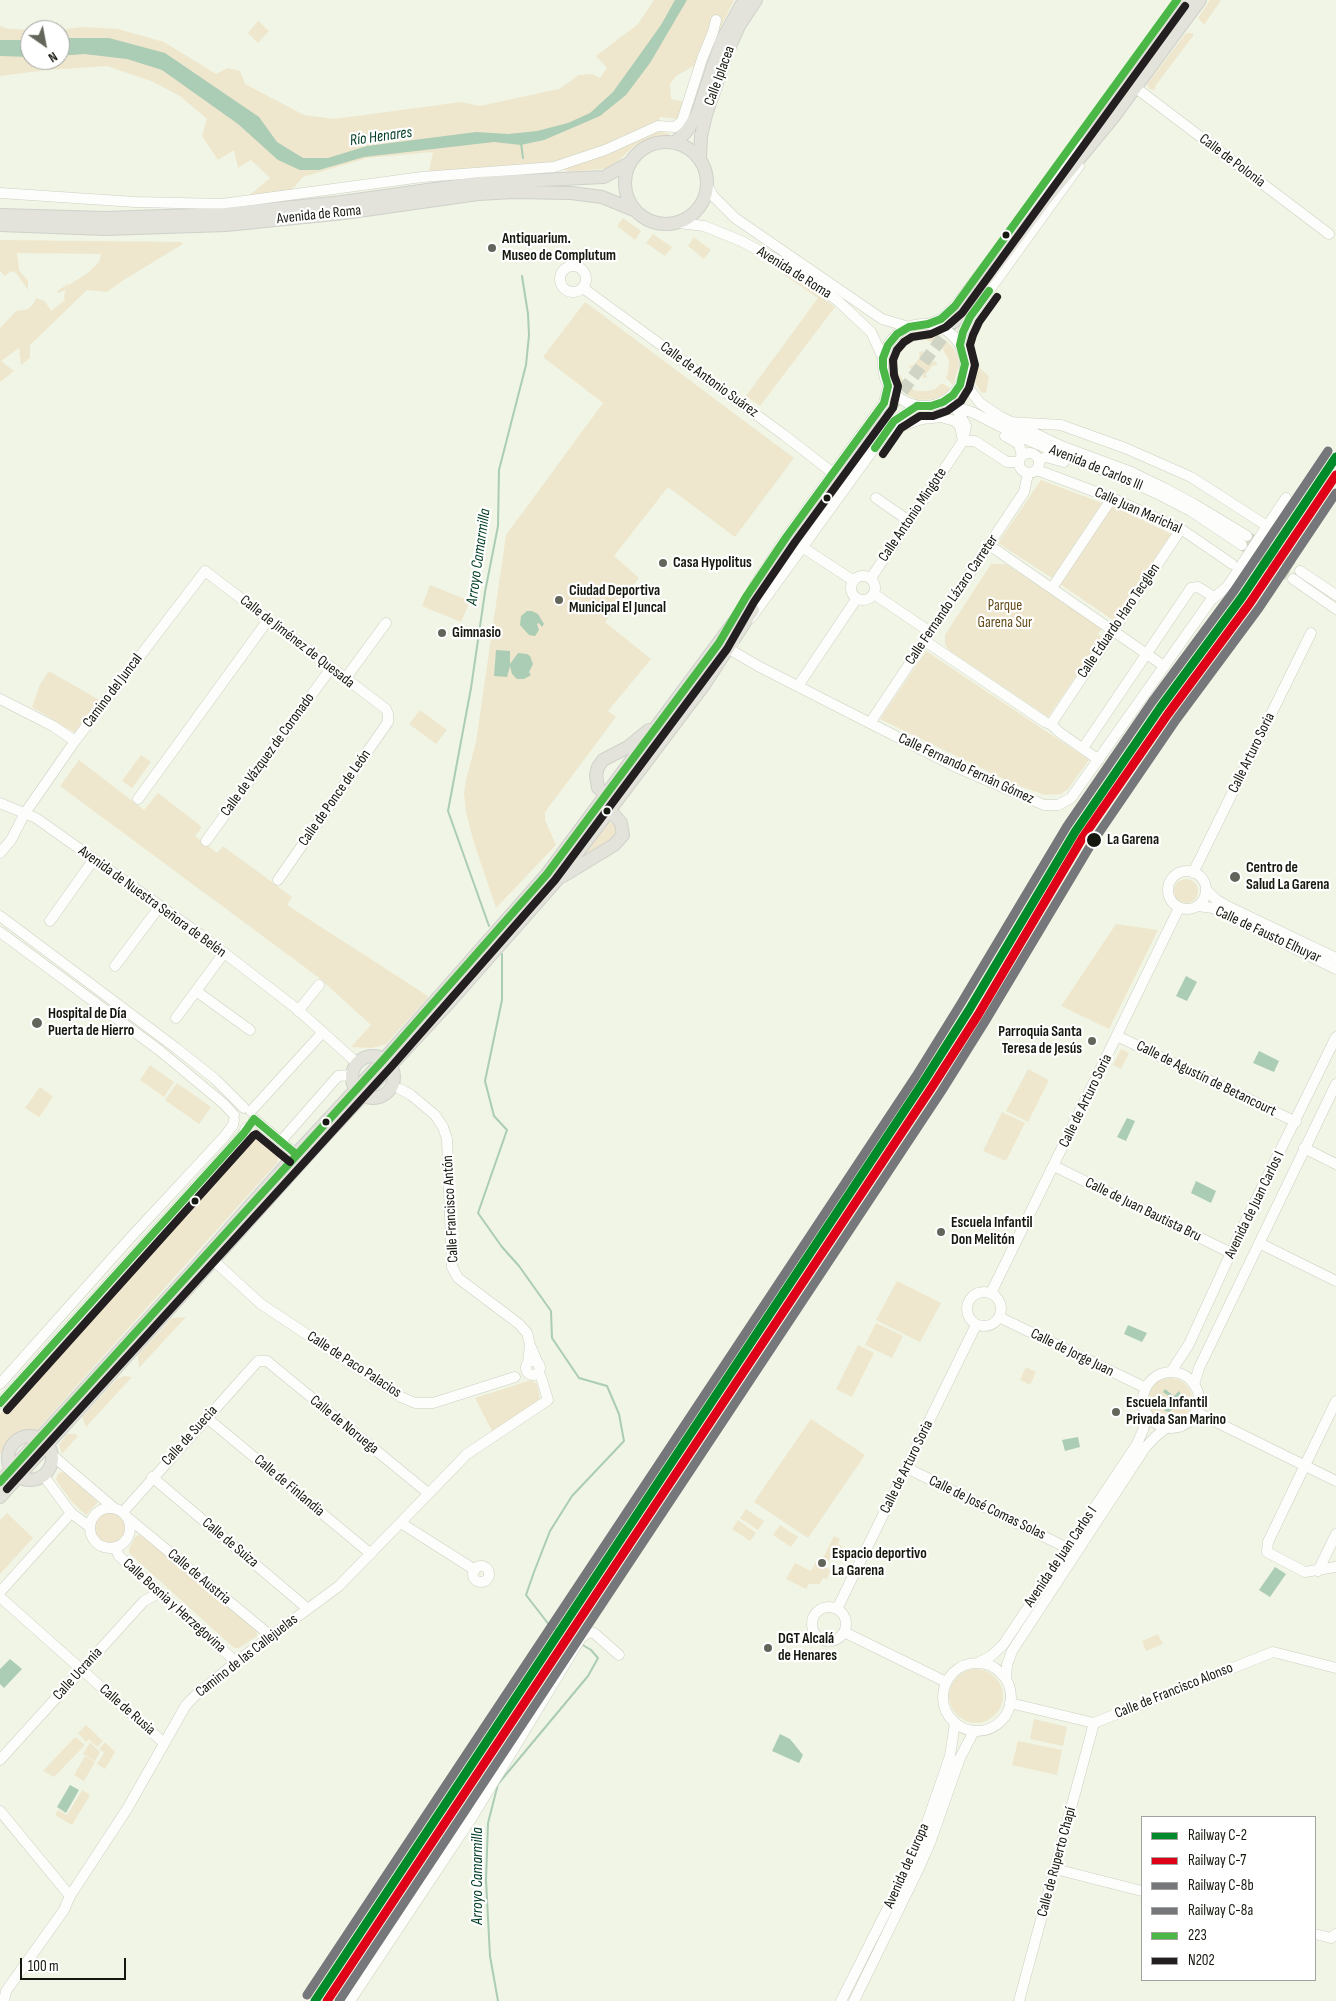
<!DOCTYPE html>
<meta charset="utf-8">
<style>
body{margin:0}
#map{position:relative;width:1336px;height:2001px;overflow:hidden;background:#f0f5e5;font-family:"Sofia Sans Condensed",sans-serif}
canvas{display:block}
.legend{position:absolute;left:1141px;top:1816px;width:175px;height:165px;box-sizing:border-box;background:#fff;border:1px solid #a1a39f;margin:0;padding:6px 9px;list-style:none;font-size:15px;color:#15180e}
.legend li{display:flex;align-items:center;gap:10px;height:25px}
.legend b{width:25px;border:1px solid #a1a39f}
.north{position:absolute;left:20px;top:20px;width:50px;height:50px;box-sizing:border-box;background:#fff;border:1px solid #a1a39f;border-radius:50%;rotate:147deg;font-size:14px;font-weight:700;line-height:20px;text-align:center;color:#15180e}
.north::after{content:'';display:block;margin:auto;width:18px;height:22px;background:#626559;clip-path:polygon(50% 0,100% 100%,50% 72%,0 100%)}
.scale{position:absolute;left:20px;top:1958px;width:106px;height:22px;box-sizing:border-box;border:2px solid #15180e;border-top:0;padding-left:6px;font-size:15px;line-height:18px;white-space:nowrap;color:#15180e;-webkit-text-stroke:4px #fff;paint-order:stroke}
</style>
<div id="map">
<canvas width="1336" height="2001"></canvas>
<ul class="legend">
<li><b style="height:6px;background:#008a29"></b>Railway C-2</li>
<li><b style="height:6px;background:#de0118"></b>Railway C-7</li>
<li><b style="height:6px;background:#76777a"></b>Railway C-8b</li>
<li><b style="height:6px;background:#76777a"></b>Railway C-8a</li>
<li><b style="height:6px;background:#4ab747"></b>223</li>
<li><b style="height:6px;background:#231f20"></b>N202</li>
</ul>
<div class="north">N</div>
<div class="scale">100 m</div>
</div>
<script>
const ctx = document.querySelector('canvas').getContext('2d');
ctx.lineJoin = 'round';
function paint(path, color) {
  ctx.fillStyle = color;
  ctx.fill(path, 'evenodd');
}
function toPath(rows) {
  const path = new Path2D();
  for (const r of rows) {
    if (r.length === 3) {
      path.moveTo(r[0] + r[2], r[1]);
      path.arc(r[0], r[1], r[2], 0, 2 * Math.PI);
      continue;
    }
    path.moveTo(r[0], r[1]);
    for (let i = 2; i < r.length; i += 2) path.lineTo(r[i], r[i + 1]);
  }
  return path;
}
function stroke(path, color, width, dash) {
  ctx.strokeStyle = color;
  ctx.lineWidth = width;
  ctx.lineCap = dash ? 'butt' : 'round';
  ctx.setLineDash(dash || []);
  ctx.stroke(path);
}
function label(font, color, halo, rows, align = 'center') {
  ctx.font = font + ' "Sofia Sans Condensed",sans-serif';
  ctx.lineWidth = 4.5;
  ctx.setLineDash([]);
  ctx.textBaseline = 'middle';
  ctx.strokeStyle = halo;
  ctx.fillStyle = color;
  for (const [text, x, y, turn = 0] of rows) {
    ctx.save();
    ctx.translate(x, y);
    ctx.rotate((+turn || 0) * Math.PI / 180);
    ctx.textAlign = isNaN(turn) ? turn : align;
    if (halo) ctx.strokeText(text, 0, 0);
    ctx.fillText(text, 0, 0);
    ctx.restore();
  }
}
paint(toPath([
 [654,0,734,0,705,60,676,76,670,84,671,99,685,102,680,119,660,117,657,131,670,134,668,137,649,139,634,146,611,168,570,172,554,165,518,167,495,166,428,175,433,152,367,158,303,177,290,192,246,198,270,178,251,160,238,168,234,150,218,160,202,136,207,119,180,96,151,81,107,66,47,70,0,76,0,26,9,29,40,30,30,30,30,60,60,60,60,30,57,30,82,27,118,29,164,42,216,74,228,68,240,71,245,84,304,115,334,119,461,102,480,106,559,89,579,75,592,74,600,78,607,68,596,56,638,24],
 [1210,0,1221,0,1204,25,1198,18],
 [258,21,269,31,258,43,248,33],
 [1186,33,1193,33,1193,36,1156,85,1155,90,1149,89,1147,84],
 [623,218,641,231,635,240,617,226],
 [653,234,672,247,665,256,646,243],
 [694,237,711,250,704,259,688,246],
 [0,240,181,242,183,244,122,281,107,292,87,290,30,345,30,358,21,365,19,348,1,361,14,371,0,382,0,328,16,311,28,309,34,303,36,298,45,301,51,311,65,300,64,296,66,290,58,293,57,291,68,284,69,285,89,272,99,262,101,254,17,253,19,270,28,281,28,290,16,273,10,271,5,276,0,271],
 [786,271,835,307,760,406,746,396,818,298,784,275],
 [585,302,794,458,735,537,668,487,614,556,639,578,605,622,651,659,608,711,616,717,545,812,545,820,556,845,496,908,474,843,466,812,464,793,466,780,476,742,506,535,603,403,543,357],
 [919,331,926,331,942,336,936,343,922,339,911,342,904,347,898,345,906,336],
 [945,339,955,350,958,357,959,366,953,385,946,378,948,373,949,360,941,346],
 [895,347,900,353,898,359,897,370,905,384,901,392,893,381,889,367,890,359],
 [923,351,924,357,931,362,936,361,937,365,932,366,926,374,927,378,923,378,923,374,915,368,910,369,909,366,914,365,920,357,919,352],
 [976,365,989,376,986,393,982,393,976,384,974,379],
 [942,383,950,388,945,394,934,399,917,400,905,394,910,388,916,391,927,391,935,389],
 [1041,480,1102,503,1052,578,998,543],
 [1113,506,1171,534,1113,620,1060,584],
 [991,564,1006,564,1102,628,1098,634,1102,637,1048,717,950,651,945,645,945,635],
 [430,585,470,601,461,622,422,606],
 [926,651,1089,760,1068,789,1061,794,1045,795,1014,784,880,719],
 [49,671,101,701,77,734,32,707,40,684],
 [420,710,447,730,436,744,409,724],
 [141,755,151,762,132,788,122,781],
 [79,760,144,810,158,793,202,827,195,836,217,853,223,846,292,897,287,905,428,996,427,999,386,1044,372,1048,351,1047,371,1025,318,977,60,786],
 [607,821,618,827,614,839,576,864],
 [1186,891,12],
 [1116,924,1158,930,1109,1029,1061,1006],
 [1121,1049,1129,1053,1121,1069,1113,1065],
 [150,1065,174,1082,164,1097,140,1080],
 [1028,1069,1049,1080,1028,1122,1006,1111],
 [177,1083,211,1107,199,1124,165,1100],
 [40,1087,53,1097,39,1117,25,1108],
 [1002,1112,1025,1123,1006,1161,983,1151],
 [256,1128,280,1153,277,1163,37,1430,23,1431,11,1439,0,1455,0,1414],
 [897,1281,941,1303,920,1342,876,1320],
 [186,1317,139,1368,138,1355,172,1318],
 [876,1323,903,1336,892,1358,865,1345],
 [858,1345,874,1353,852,1397,836,1389],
 [1026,1367,1036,1372,1030,1385,1020,1380],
 [125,1376,132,1377,86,1427,82,1417,118,1378],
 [1170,1400,22],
 [531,1380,537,1384,540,1399,492,1431,475,1398],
 [811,1419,865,1455,808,1538,754,1502],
 [67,1434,75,1434,78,1436,62,1454,59,1445],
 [61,1472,65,1473,98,1502,86,1515,72,1502,56,1480,57,1475],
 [746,1509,764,1521,758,1530,740,1518],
 [7,1513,33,1538,0,1574,0,1520],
 [110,1529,16],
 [738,1520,756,1533,750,1541,732,1529],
 [780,1525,798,1537,791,1547,773,1535],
 [141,1535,255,1629,257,1631,257,1636,239,1648,234,1648,129,1553,129,1548,136,1536],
 [834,1536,840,1539,838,1544,843,1547,839,1556,833,1553,825,1567,831,1570,827,1579,823,1578,820,1584,809,1584,806,1589,786,1579,795,1563,811,1571,817,1560,821,1562],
 [1158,1634,1163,1644,1146,1651,1142,1641],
 [976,1696,27],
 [1034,1719,1067,1727,1063,1746,1030,1739],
 [86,1725,103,1741,97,1747,89,1739,86,1742,78,1733],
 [75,1737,85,1745,54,1777,43,1771],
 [1018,1741,1062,1750,1057,1775,1012,1765],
 [90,1742,100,1752,95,1761,83,1754],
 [105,1742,115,1752,105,1769,97,1764,104,1753,99,1749],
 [85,1756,95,1762,84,1781,74,1775],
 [82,1790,90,1795,72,1825,55,1815,58,1810,67,1815]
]), '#efe7cd');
paint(toPath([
 [675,0,687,0,650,63,626,95,600,116,544,140,521,145,494,142,364,157,319,170,300,170,278,160,238,124,162,70,127,59,84,54,60,56,60,39,70,38,109,38,165,53,259,117,277,142,303,158,328,158,367,146,476,132,508,134,537,131,568,123,590,113,613,92,661,25],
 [0,40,30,40,30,57,0,56],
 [527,611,532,611,538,614,544,624,542,627,539,623,537,624,539,630,535,636,529,635,520,625,521,616],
 [496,650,510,651,510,664,518,653,527,654,530,656,533,664,529,672,531,675,524,679,517,679,512,674,510,666,507,677,494,676],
 [1186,976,1197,982,1187,1001,1176,996],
 [1259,1051,1279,1061,1274,1072,1253,1063],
 [1127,1118,1135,1121,1126,1141,1117,1137],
 [1196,1181,1216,1191,1211,1203,1191,1193],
 [1128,1325,1147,1333,1142,1342,1124,1334],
 [1165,1389,1174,1396,1179,1391,1184,1400,1169,1412,1164,1411,1173,1399,1163,1392],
 [1078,1437,1080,1447,1065,1451,1062,1440],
 [1275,1567,1286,1574,1270,1597,1259,1590],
 [10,1659,22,1669,4,1688,0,1684,0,1669],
 [780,1734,790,1739,803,1755,799,1763,772,1751],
 [70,1785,79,1790,66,1813,57,1807]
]), '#abccb5');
stroke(toPath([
 [521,143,523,158],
 [489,926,448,811,471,688,485,592,498,526,499,470,526,365,529,335,528,314,522,276],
 [502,954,502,1000,485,1081,494,1116,507,1130,478,1213,502,1247,519,1266,551,1311,552,1338,579,1378,607,1386,619,1414,624,1441,572,1496,550,1531,534,1572,526,1595,550,1626,557,1630],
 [498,2001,490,1956,486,1880,488,1823,498,1784,588,1676,598,1658,591,1650,581,1644]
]), '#abccb5', 2);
stroke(toPath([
 [1247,536,1300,571],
 [1242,545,1293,579]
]), '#cfd4c5', 10, [10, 5]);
stroke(toPath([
 [881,420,954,322]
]), '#cfd4c5', 12, [12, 6]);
const minor = toPath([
 [1136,88,1329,234],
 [708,187,714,197,735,218,882,319,909,327],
 [0,193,135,202,222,204,422,177,554,167,605,150,658,126,675,127,682,121,702,59,713,32,716,20],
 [679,223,704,226,741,241,781,262,809,280,838,301,871,332,883,358],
 [573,279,13],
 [583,288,784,435,829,470,833,475],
 [928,324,941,319,955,306,1090,131],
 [924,365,41],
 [960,345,963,332,970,317,1079,166],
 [964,374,970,390,980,403,999,416,1061,446,1131,472,1164,488,1194,504,1247,536],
 [943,402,974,413,1023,438,1058,453,1128,480,1160,495,1191,511,1242,545],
 [955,406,966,426,963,441,975,441,1007,462,1018,462],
 [1005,436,1019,444,1022,456],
 [1029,463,10],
 [1039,460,1046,457,1064,462],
 [1037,470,1112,498,1181,529,1232,564],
 [876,498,909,521],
 [1267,526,1286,498],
 [989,545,1164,666],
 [802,547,854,581],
 [1300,571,1336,595],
 [863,588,12],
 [871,578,963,441,960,426,955,421,941,417,922,419,901,426,888,433],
 [1293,579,1336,609],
 [754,586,787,536,884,403,888,386],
 [1052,588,1112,498],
 [874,594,930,632],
 [751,618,894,421,917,406],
 [925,641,1045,722,1052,725],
 [734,642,729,649,758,666,958,768,1044,805,1058,805,1071,798,1211,600,1227,587,1267,526,1191,477,1125,448,1061,425,1009,422],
 [345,679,386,623],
 [798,686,857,598],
 [0,699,53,726,75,741],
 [870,723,1024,492,1028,474],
 [1083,748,1191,588,1198,587,1214,597],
 [1099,760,1059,732,1052,725,1053,721,1181,529],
 [138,799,268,620],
 [0,803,36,818,201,935,297,1009,357,1063],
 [206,841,331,668],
 [0,853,11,840,25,813,75,741,205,571,386,709,388,714,388,722,278,880],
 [1187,890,19],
 [1193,873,1311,633],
 [1206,890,1217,900,1227,906,1336,958],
 [1198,906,1213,908,1336,969],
 [0,916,176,1048,215,1079,244,1108],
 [50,921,94,859],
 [0,932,159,1050,224,1104,234,1115],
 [115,966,160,906],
 [196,991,250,1030],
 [298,1011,319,985],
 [176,1018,224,953],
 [1117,1036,1296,1122],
 [400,1089,411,1095,435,1115,443,1127,447,1139,452,1267,458,1278,519,1324,527,1333,530,1345],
 [251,1111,323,1032],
 [254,1119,296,1154,302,1152],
 [281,1141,338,1076,352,1075],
 [1304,1148,1336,1164],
 [1054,1166,1231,1253],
 [1259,1243,1336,1281],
 [214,1261,261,1304,401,1397,415,1403,433,1403,515,1377],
 [984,1309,17],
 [991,1293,1179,908],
 [999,1317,1146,1388],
 [533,1368,7],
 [528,1363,530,1345,539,1366],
 [1171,1372,1189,1344,1246,1220,1336,1037],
 [1171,1400,28],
 [0,1384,131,1237,224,1137,233,1125,234,1120],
 [1194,1385,1199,1368,1336,1084],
 [1336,1401,1268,1542,1267,1552,1305,1572,1336,1567],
 [0,1403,244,1133,246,1128],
 [1196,1412,1336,1481],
 [207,1418,371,1554],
 [52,1455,114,1508],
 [907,1468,1067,1548],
 [43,1475,71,1513,90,1527],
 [152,1477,308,1609],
 [110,1528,20],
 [123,1512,258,1361,267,1361,428,1493],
 [127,1517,271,1636],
 [401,1523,475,1570],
 [115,1547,119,1556,236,1662],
 [481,1574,8],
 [1318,1571,1336,1534],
 [0,1592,71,1513],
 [0,1597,164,1743],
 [829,1624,17],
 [837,1609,976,1325],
 [844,1632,946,1682],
 [977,1697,34],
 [978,1663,991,1656,1003,1645,1137,1444,1143,1430,1147,1415],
 [1006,1679,1007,1665,1012,1651,1145,1448,1155,1437,1166,1428],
 [1010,1703,1094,1723,1273,1652,1336,1668],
 [0,1760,144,1601,159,1593],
 [0,1811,70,1896],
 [1055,1869,1142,1891],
 [1315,1934,1331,1938,1336,1934],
 [4,2001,6,1991,64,1910,70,1896,127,1809,186,1705,198,1693,236,1662,339,1586,467,1454,548,1400,541,1377,538,1373],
 [350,2001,473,1816,581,1638,589,1632,594,1633,619,1655],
 [841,2001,909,1866,921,1840,950,1756,955,1723],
 [854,2001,918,1870,930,1843,960,1758,974,1731],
 [1019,2001,1094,1723]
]);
const major = toPath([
 [1088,138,1188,0],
 [666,183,41],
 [675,142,686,132,697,115,721,42,744,0],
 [700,158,701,136,706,115,727,53,739,26,756,0],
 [0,215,105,218,225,214,342,202,478,183,604,177,629,163],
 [0,225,105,229,226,225,344,213,478,194,514,192,571,193,602,197,634,210],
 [954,322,1050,194,1112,119,1200,0],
 [616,795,607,795,598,788,596,775,598,767,603,760,628,747,649,730],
 [563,876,614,845,623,835,621,823,610,810,602,810],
 [373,1077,21],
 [30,1458,22],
 [0,1482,193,1270,296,1154,384,1059,547,874,794,541,881,420],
 [0,1497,316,1146,445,1007,557,880,704,685,753,610]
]);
stroke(minor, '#cbd0c2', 11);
stroke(major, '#cfd1ca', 14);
stroke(minor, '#fdfefb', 10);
stroke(major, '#e3e3dc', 12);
stroke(toPath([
 [960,345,963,332,970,317,989,291],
 [888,386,883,368,883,358,888,345,897,334,909,327,928,324,941,319,955,306,1177,0],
 [917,406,931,406,943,402,953,395,960,385,965,364,960,345],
 [875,448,894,421,917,406],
 [254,1119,296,1154],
 [0,1403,244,1133,254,1119],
 [0,1482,384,1059,547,874,719,643,746,597,787,536,884,403,888,386]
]), '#4ab747', 8);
stroke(toPath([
 [883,454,901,428,920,416,933,416,947,411,961,401,969,388,975,365,970,345,973,335,979,322,997,297],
 [7,1410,254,1135,256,1134,290,1162],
 [7,1489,392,1066,555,880,727,649,754,602,795,542,893,408,898,386,894,375,893,360,897,350,904,342,912,337,931,334,946,327,962,313,1185,6]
]), '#231f20', 8);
stroke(toPath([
 [315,2001,924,1081,969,1010,1075,832,1160,708,1242,597,1336,457]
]), '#008a29', 9);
stroke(toPath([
 [327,2001,932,1087,978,1015,1083,837,1168,714,1250,603,1336,475]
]), '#de0118', 9);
stroke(toPath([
 [307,1995,916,1076,960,1005,1067,826,1152,702,1234,591,1328,451]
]), '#76777a', 9);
stroke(toPath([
 [339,2001,941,1092,986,1020,1092,843,1176,720,1259,608,1336,493]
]), '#76777a', 9);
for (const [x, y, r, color] of [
 [1006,235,4.5,"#15180e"],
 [492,248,5,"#626559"],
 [827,498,4.5,"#15180e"],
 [663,563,5,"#626559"],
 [559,600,5,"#626559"],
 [442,633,5,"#626559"],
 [607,811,4.5,"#15180e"],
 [1094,840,8,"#15180e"],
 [1235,877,6,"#626559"],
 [37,1023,6,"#626559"],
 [1092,1041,5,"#626559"],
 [326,1122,4.5,"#15180e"],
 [195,1201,4.5,"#15180e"],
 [941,1232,5,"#626559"],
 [1116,1412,5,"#626559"],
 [822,1563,5,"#626559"],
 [768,1648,5,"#626559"]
]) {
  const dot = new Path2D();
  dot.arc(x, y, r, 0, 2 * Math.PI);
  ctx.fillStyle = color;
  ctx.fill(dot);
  stroke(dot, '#fff', 2);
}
label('15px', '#15180e', '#fff', [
 ["Calle Iplacea",720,76,-70],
 ["Calle de Polonia",1232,161,37],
 ["Avenida de Roma",319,215,-6],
 ["Avenida de Roma",794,273,32],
 ["Calle de Antonio Suárez",709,380,36],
 ["Avenida de Carlos III",1096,468,22],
 ["Calle Juan Marichal",1138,511,24],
 ["Calle Antonio Mingote",913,515,-56],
 ["Calle Fernando Lázaro Carreter",952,600,-56],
 ["Calle Eduardo Haro Tecglen",1119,621,-56],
 ["Calle de Jiménez de Quesada",297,642,38],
 ["Camino del Juncal",113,691,-53],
 ["Calle Arturo Soria",1252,753,-64],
 ["Calle de Vázquez de Coronado",268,755,-54],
 ["Calle Fernando Fernán Gómez",966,769,25],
 ["Calle de Ponce de León",335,798,-55],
 ["Avenida de Nuestra Señora de Belén",152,902,36],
 ["Calle de Fausto Elhuyar",1268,935,25],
 ["Calle de Agustín de Betancourt",1206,1079,26],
 ["Calle de Arturo Soria",1086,1101,-64],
 ["Avenida de Juan Carlos I",1255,1205,-64],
 ["Calle Francisco Antón",451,1209,-93],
 ["Calle de Juan Bautista Bru",1143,1210,26],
 ["Calle de Jorge Juan",1072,1353,26],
 ["Calle de Paco Palacios",354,1365,33],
 ["Calle de Noruega",344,1425,39],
 ["Calle de Suecia",190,1436,-48],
 ["Calle de Arturo Soria",907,1467,-64],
 ["Calle de Finlandia",289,1486,40],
 ["Calle de José Comas Solas",987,1508,26],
 ["Calle de Suiza",230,1543,40],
 ["Avenida de Juan Carlos I",1061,1557,-56],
 ["Calle de Austria",199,1577,40],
 ["Calle Bosnia y Herzegovina",174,1606,42],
 ["Camino de las Callejuelas",247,1656,-38],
 ["Calle Ucrania",78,1674,-48],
 ["Calle de Francisco Alonso",1174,1691,-22],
 ["Calle de Rusia",127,1710,41],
 ["Calle de Ruperto Chapí",1057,1862,-75],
 ["Avenida de Europa",907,1866,-66]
]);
label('bold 15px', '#15180e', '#fff', [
 ["Antiquarium.",502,239],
 ["Museo de Complutum",502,256],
 ["Casa Hypolitus",673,563],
 ["Ciudad Deportiva",569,591],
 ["Municipal El Juncal",569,608],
 ["Gimnasio",452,633],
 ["Centro de",1246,868],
 ["Salud La Garena",1246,885],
 ["Hospital de Día",48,1014],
 ["Puerta de Hierro",48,1031],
 ["Parroquia Santa",1082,1032,"right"],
 ["Teresa de Jesús",1082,1049,"right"],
 ["Escuela Infantil",951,1223],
 ["Don Melitón",951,1240],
 ["Escuela Infantil",1126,1403],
 ["Privada San Marino",1126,1420],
 ["Espacio deportivo",832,1554],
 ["La Garena",832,1571],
 ["DGT Alcalá",778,1639],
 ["de Henares",778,1656]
], 'left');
label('15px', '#634b19', '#fff', [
 ["Parque",1005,606],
 ["Garena Sur",1005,623]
]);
label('bold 15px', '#15180e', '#fff', [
 ["La Garena",1107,840]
], 'left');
label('italic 16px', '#003d24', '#fff', [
 ["Río Henares",381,137,-8],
 ["Arroyo Camarmilla",479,557,-82],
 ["Arroyo Camarmilla",478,1876,-90]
]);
</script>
